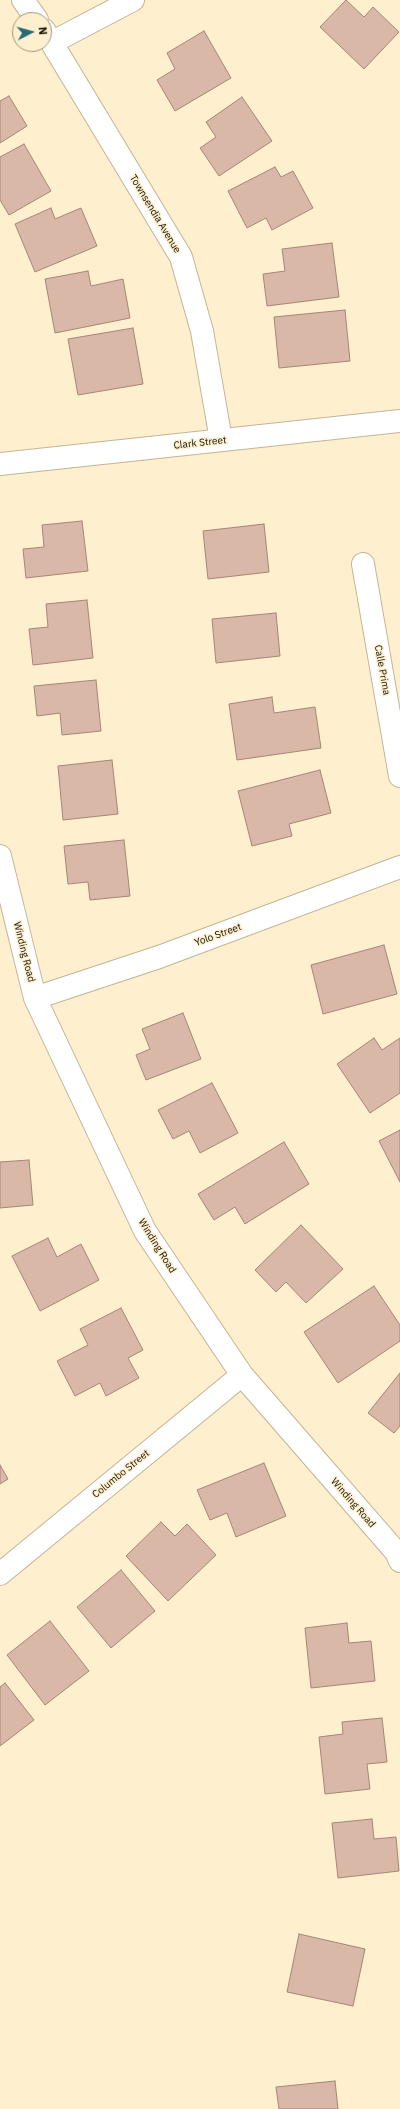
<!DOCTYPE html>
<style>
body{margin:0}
#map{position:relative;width:400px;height:2109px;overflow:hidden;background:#feefce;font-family:"IBM Plex Sans",sans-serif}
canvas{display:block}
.north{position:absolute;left:12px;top:12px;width:40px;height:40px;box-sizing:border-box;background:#feefce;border:1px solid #a1967e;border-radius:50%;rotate:84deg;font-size:11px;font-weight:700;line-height:16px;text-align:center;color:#161106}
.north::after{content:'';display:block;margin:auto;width:14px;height:18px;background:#256b7a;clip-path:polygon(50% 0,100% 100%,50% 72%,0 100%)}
</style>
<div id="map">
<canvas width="400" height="2109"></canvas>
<div class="north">N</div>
</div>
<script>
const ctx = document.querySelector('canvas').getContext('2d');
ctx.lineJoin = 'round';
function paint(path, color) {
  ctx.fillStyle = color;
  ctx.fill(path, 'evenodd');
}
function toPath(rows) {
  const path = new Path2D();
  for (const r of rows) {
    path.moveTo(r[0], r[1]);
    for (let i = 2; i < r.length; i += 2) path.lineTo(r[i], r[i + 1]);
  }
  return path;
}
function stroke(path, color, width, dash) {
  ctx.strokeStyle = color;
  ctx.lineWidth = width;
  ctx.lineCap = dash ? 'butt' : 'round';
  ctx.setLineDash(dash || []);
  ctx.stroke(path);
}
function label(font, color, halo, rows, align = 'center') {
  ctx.font = font + ' "IBM Plex Sans",sans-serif';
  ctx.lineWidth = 3;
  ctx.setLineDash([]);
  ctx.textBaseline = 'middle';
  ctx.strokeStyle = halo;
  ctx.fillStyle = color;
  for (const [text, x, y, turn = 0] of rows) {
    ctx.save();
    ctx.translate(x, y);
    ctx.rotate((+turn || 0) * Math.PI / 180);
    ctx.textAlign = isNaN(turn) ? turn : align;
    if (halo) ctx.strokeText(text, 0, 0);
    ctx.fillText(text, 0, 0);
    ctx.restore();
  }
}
const building = toPath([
 [346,0,364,17,373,7,399,32,364,69,320,27,346,0],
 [204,31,231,78,175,111,157,80,175,69,167,53,204,31],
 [9,96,27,126,0,143,0,101,9,96],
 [242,97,272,141,219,176,200,148,216,137,206,122,242,97],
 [24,144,51,191,9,215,0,200,0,157,24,144],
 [275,167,281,177,293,171,313,208,272,230,266,218,247,228,228,191,275,167],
 [51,208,55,219,81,208,97,246,35,272,15,224,51,208],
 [332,243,339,297,267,306,263,274,285,271,282,249,332,243],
 [88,271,91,286,123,279,130,318,55,333,45,279,88,271],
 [345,310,350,361,279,368,274,317,345,310],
 [133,328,143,384,78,395,68,339,133,328],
 [82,521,88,571,26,578,23,549,44,547,42,525,82,521],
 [264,524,269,572,208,579,203,531,264,524],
 [87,600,93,658,33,665,29,629,48,627,46,604,87,600],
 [276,613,280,656,216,663,212,619,276,613],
 [96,680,101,731,62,735,60,713,37,716,34,686,96,680],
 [272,697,274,713,315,707,321,748,237,760,229,704,272,697],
 [112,760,118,814,63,820,58,766,112,760],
 [320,770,331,813,289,824,292,836,252,846,238,791,320,770],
 [124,840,130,896,90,900,88,882,68,884,64,846,124,840],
 [384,945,397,994,323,1014,311,965,384,945],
 [183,1013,201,1059,146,1080,136,1055,150,1049,142,1029,183,1013],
 [374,1038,382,1050,400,1038,400,1093,370,1113,337,1064,374,1038],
 [212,1083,238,1133,200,1153,189,1131,173,1139,158,1110,212,1083],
 [400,1130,400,1182,379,1141,400,1130],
 [284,1142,309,1184,245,1224,235,1207,214,1220,198,1194,284,1142],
 [29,1160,33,1205,0,1208,0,1162,29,1160],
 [301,1225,343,1269,306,1303,286,1282,276,1292,255,1270,301,1225],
 [48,1238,57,1257,81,1244,99,1280,40,1311,12,1256,48,1238],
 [374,1286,400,1325,400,1341,338,1383,304,1332,374,1286],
 [121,1308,143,1350,128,1358,139,1378,106,1396,100,1383,75,1396,57,1361,88,1345,80,1329,121,1308],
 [400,1373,400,1426,394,1433,368,1413,400,1373],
 [264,1463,286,1516,236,1537,227,1513,210,1520,197,1490,264,1463],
 [0,1465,8,1479,0,1484,0,1465],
 [161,1522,175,1536,187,1524,216,1555,168,1601,126,1556,161,1522],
 [121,1570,155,1611,111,1648,77,1607,121,1570],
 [50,1621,89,1671,45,1705,7,1655,50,1621],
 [347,1623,349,1643,371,1641,375,1681,311,1688,305,1628,347,1623],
 [5,1683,34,1720,0,1746,0,1687,5,1683],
 [382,1718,387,1762,367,1764,370,1789,325,1794,319,1737,343,1734,342,1722,382,1718],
 [372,1819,374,1839,396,1837,399,1871,338,1878,332,1823,372,1819],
 [299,1934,365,1949,353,2006,287,1992,299,1934],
 [335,2081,338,2109,279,2109,276,2087,335,2081]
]);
paint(building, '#dab8a8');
stroke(building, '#a58576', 1);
const minor = toPath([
 [23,0,37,20],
 [44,30,181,257,202,331,221,440],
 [53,42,133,0],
 [363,564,400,776],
 [0,856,35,998,145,1231,242,1375,396,1552,400,1561],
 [35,998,159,957,400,867],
 [0,1574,242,1375]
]);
const tertiary = toPath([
 [0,464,400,421]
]);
stroke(minor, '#c2b495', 24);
stroke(tertiary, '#c2b495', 24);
stroke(minor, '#fff', 22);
stroke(tertiary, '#fff', 22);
label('10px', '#161106', '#feefce', [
 ["Townsendia Avenue",155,214,59],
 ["Clark Street",200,443,-6],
 ["Calle Prima",382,670,80],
 ["Yolo Street",218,935,-20],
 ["Winding Road",24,952,76],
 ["Winding Road",157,1246,58],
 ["Columbo Street",121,1474,-39],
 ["Winding Road",353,1503,49]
]);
</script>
